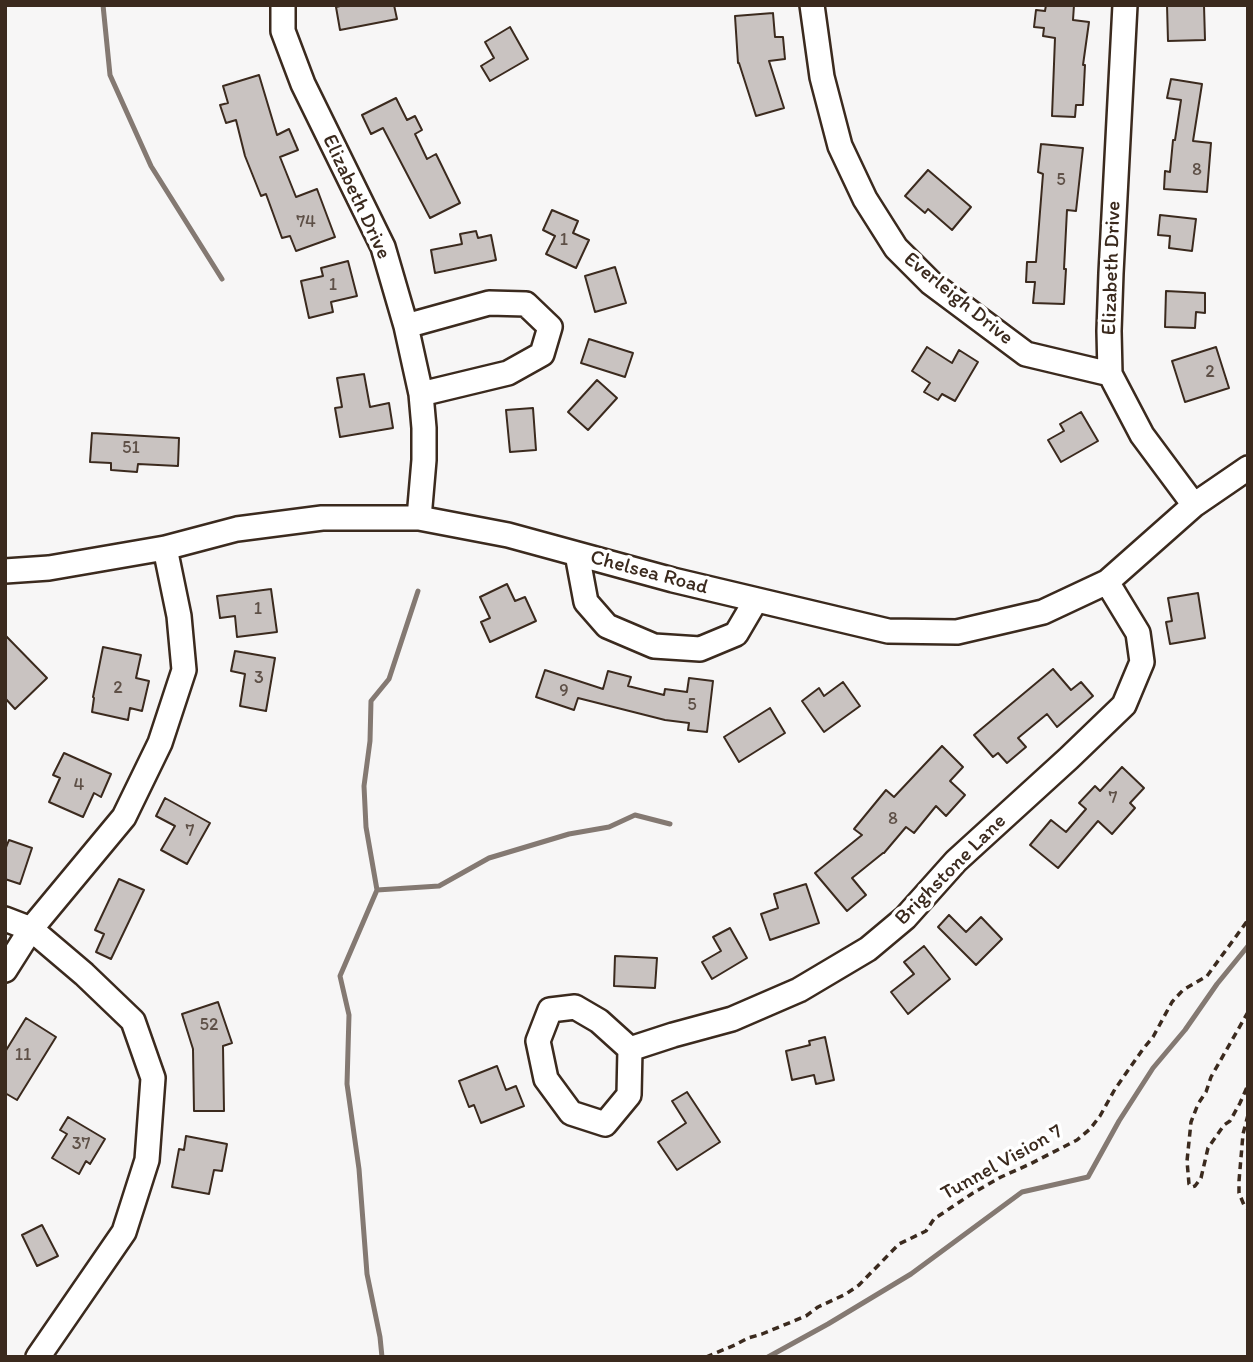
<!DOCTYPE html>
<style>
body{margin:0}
#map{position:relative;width:1253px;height:1362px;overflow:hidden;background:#f7f6f6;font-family:Itim,sans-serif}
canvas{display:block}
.frame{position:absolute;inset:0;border:7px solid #3b2a1e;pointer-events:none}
</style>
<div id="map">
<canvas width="1253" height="1362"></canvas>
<div class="frame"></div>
</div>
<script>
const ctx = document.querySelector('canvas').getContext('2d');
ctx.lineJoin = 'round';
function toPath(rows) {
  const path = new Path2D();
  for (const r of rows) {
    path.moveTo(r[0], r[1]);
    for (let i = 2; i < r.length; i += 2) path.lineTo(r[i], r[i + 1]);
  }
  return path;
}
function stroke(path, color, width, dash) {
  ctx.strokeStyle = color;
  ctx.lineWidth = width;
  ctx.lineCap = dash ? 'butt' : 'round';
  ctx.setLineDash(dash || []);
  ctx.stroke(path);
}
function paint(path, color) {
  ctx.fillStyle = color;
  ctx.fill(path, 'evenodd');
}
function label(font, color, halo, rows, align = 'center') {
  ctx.font = font + ' Itim,sans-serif';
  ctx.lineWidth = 7;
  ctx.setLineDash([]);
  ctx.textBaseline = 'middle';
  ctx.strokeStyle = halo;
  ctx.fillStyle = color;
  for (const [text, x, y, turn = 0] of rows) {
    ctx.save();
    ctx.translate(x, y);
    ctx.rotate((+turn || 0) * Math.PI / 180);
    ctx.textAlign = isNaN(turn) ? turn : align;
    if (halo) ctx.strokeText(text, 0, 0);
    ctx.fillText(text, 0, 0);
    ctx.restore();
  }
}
stroke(toPath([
 [103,5,110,75,151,166,222,279],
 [377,890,439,886,489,858,569,834,609,827,635,815,670,824],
 [382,1357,380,1337,367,1274,359,1169,347,1084,349,1015,340,976,377,890,366,827,364,786,370,741,371,701,389,679,418,591],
 [768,1357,828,1324,911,1274,1022,1192,1088,1177,1119,1121,1153,1068,1185,1030,1217,984,1248,946]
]), '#847972', 5);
const building = toPath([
 [344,5,394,5,397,19,340,30,336,7,344,5],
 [1046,5,1074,5,1073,20,1089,22,1083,65,1085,65,1083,105,1076,105,1075,117,1052,116,1055,38,1043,36,1044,28,1034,27,1036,10,1045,11,1046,5],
 [1167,5,1204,5,1205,40,1168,41,1167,5],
 [773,13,775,37,783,37,785,59,769,61,784,108,756,116,739,63,738,63,735,16,773,13],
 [510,27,528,59,490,81,481,66,494,58,485,42,510,27],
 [259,75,277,135,289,129,298,150,280,157,296,197,317,189,335,237,296,251,290,236,282,238,266,194,261,196,245,156,236,120,226,123,220,105,228,103,223,86,259,75],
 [1171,79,1202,84,1193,141,1211,143,1207,192,1164,189,1165,171,1170,172,1173,140,1175,140,1181,100,1167,98,1171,79],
 [396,98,407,120,415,116,422,130,415,134,427,159,436,154,460,203,430,218,383,128,371,134,362,115,396,98],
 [1041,144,1083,148,1076,211,1067,210,1064,269,1066,269,1064,304,1033,303,1035,282,1026,282,1027,262,1036,262,1043,174,1038,172,1041,144],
 [928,170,971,207,952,230,928,209,925,213,905,196,928,170],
 [552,210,578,221,573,233,589,240,576,268,546,254,555,236,543,230,552,210],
 [1160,215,1196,219,1192,251,1169,248,1170,236,1158,235,1160,215],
 [476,231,478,238,491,235,496,260,435,273,431,250,462,244,460,234,476,231],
 [348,261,357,296,331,302,333,312,309,318,301,281,323,276,321,268,348,261],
 [615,267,626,303,595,312,585,276,615,267],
 [1166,291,1205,293,1205,313,1196,312,1195,328,1165,327,1166,291],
 [589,339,633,353,625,377,581,363,589,339],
 [927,347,952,363,959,350,978,362,955,401,942,394,938,400,924,392,930,383,912,371,927,347],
 [1216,347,1229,388,1185,402,1172,361,1216,347],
 [364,374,370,407,389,403,393,428,340,437,335,408,342,407,337,378,364,374],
 [597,380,617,398,588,430,568,412,597,380],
 [533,408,536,450,510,452,506,410,533,408],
 [1081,412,1098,441,1061,462,1048,440,1064,431,1060,424,1081,412],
 [92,433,179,438,178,466,138,464,137,472,111,470,111,463,90,462,92,433],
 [507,584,515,601,525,597,536,621,490,642,481,622,490,618,480,597,507,584],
 [271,589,277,632,237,637,235,616,220,618,217,596,271,589],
 [1198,593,1205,638,1170,644,1166,622,1172,621,1168,598,1198,593],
 [5,635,47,678,15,709,5,698,5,635],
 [103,647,141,655,136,678,149,681,142,711,130,708,128,720,92,712,94,698,93,697,103,647],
 [235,651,275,658,266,711,240,706,245,674,231,671,235,651],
 [1053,669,1071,690,1081,682,1093,696,1057,727,1047,714,1018,738,1026,747,1007,763,998,753,993,757,974,735,1053,669],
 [545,670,603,689,608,671,631,677,628,686,664,695,665,689,687,692,689,678,713,681,707,732,688,730,689,723,665,720,578,698,574,710,536,697,545,670],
 [843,682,860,706,824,732,802,701,819,688,824,696,843,682],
 [770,708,785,733,739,762,724,737,770,708],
 [942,746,963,767,950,781,965,795,946,816,936,806,914,833,906,827,884,853,883,853,852,878,866,895,847,911,815,873,862,835,854,829,886,790,894,797,942,746],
 [64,753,111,774,101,797,94,793,83,817,49,802,60,778,53,775,64,753],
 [1122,767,1144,788,1130,803,1135,808,1112,834,1098,821,1058,868,1030,845,1051,820,1066,832,1086,809,1079,803,1095,786,1100,791,1122,767],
 [165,798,210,823,187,864,161,850,175,826,156,816,165,798],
 [9,840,32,848,20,884,5,879,5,850,9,840],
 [119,879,144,890,111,959,96,952,104,934,95,930,119,879],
 [806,884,819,923,770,940,761,914,778,908,774,894,806,884],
 [949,915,966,932,981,917,1002,939,976,965,938,927,949,915],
 [730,928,747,958,712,979,702,962,721,951,713,937,730,928],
 [924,946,950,979,908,1014,891,992,914,974,904,962,924,946],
 [615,956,657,958,655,988,614,986,615,956],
 [218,1002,232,1043,223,1046,224,1111,194,1111,193,1049,182,1014,218,1002],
 [26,1018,56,1037,17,1100,5,1093,5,1052,26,1018],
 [825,1037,834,1080,816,1084,814,1075,792,1080,786,1051,810,1045,809,1041,825,1037],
 [497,1066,506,1090,516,1086,524,1106,481,1123,474,1105,469,1107,459,1081,497,1066],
 [687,1092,720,1142,677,1170,658,1142,686,1123,672,1101,687,1092],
 [68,1117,105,1139,90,1164,86,1161,79,1174,52,1158,67,1134,60,1130,68,1117],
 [186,1136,227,1144,222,1171,214,1170,209,1194,172,1187,179,1149,184,1150,186,1136],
 [42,1225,58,1256,37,1266,22,1235,42,1225]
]);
paint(building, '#c9c3c1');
stroke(building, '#3b2a1e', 2);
const minor = toPath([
 [283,5,283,31,303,84,383,247,406,326,421,394,424,428,424,460,419,518],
 [812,5,822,77,840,146,865,199,896,248,931,283,1026,354,1110,374],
 [1125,5,1111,273,1109,331,1110,374,1142,435,1194,505],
 [406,326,489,303,526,304,550,327,542,354,508,373,421,394],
 [577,554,586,602,607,626,654,646,700,649,736,634,756,600],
 [5,571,49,568,165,548,237,529,322,518,419,518,508,535,673,580,888,631,957,632,1043,612,1107,582,1194,505,1248,468],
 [5,919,31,929,124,817,160,743,184,670,179,616,165,548],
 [5,970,31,929,84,974,133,1021,153,1078,147,1160,124,1232,38,1357],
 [630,1049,629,1095,605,1124,571,1113,546,1079,538,1041,550,1010,575,1007,599,1021,630,1049,673,1035,732,1019,799,990,868,949,905,918,956,861,1069,758,1124,705,1142,662,1138,633,1107,582]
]);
stroke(minor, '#3b2a1e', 28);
stroke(toPath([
 [1248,1012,1211,1077,1206,1092,1198,1104,1191,1122,1187,1161,1189,1184,1192,1187,1195,1186,1201,1178,1208,1148,1224,1125,1230,1121,1240,1103,1248,1085],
 [1248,1115,1243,1134,1239,1181,1239,1193,1244,1205,1248,1209],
 [706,1357,735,1345,748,1338,762,1334,806,1316,818,1307,846,1294,859,1285,899,1244,926,1231,934,1219,973,1193,1001,1177,1030,1164,1077,1140,1090,1129,1100,1116,1115,1089,1143,1049,1153,1037,1172,1002,1183,990,1207,976,1248,920]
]), '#3b2a1e', 3.5, [7, 5]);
stroke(minor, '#fff', 23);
label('18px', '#5e5047', null, [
 ["8",1197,170],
 ["5",1061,180],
 ["74",306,222],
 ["1",564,240],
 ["1",333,285],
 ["2",1210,372],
 ["51",131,448],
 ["1",258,609],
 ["3",259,678],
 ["2",118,688],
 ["9",564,691],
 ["5",692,705],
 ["4",79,785],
 ["7",1113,798],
 ["8",893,819],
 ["7",190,831],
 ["52",209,1025],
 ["11",23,1055],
 ["37",81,1144]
]);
label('21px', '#3b2a1e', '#fff', [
 ["Elizabeth Drive",356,197,65],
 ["Elizabeth Drive",1112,268,-88],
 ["Everleigh Drive",958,299,39],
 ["Chelsea Road",649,573,15],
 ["Brighstone Lane",951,870,-45],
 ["Tunnel Vision 7",1002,1163,-29]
]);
</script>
